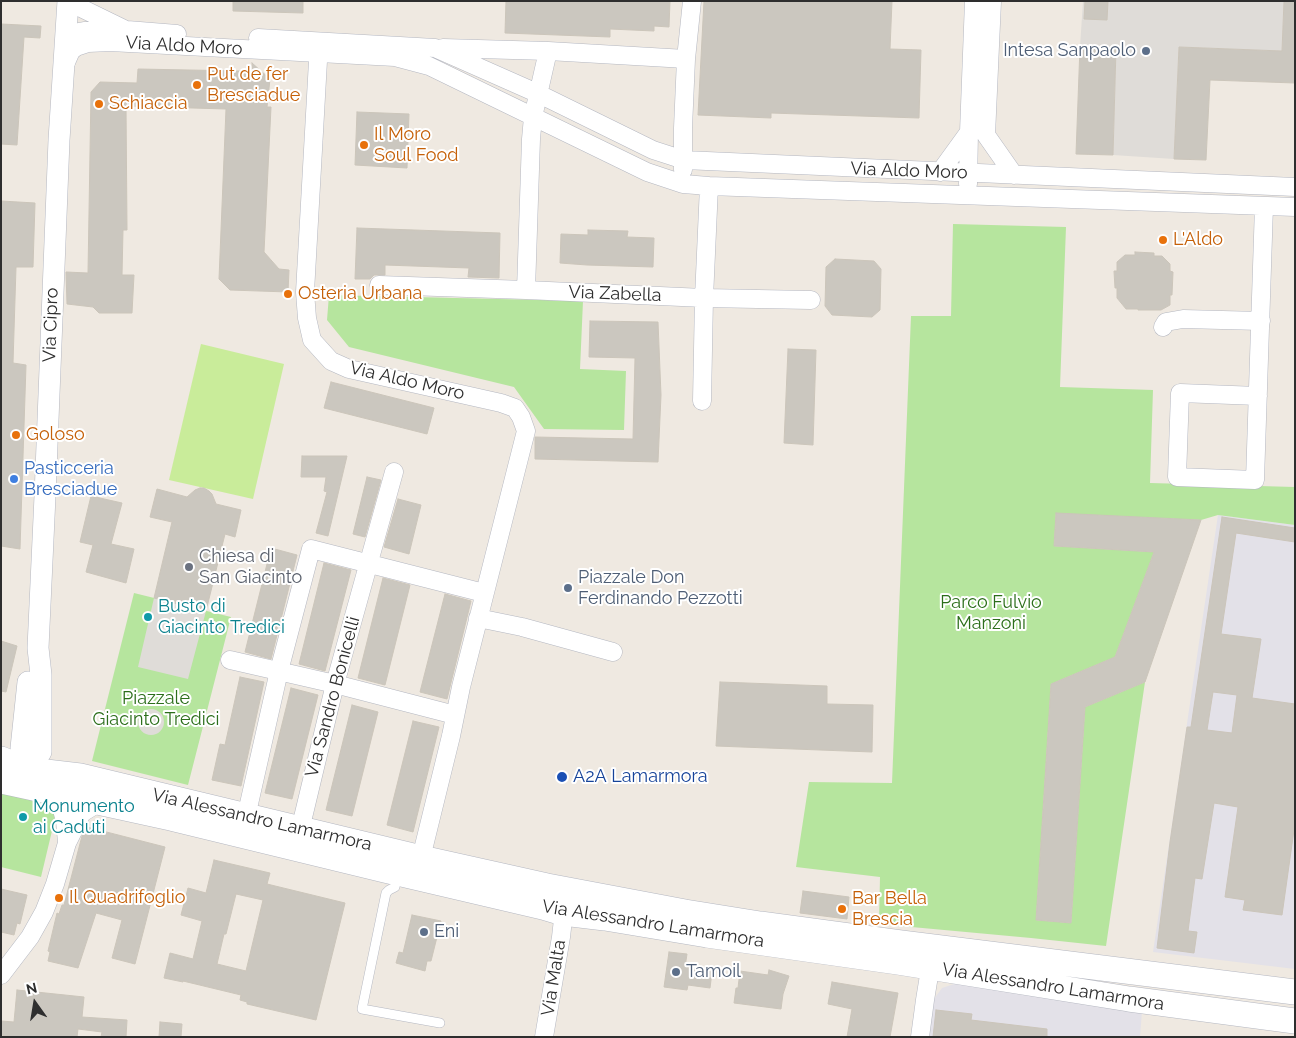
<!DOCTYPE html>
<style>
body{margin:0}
#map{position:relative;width:1296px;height:1038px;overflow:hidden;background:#efe9e1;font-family:Raleway,sans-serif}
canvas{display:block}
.frame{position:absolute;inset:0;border:2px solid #2e2e2e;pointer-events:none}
.north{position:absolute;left:10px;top:978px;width:50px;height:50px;-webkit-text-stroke:4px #fff;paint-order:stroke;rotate:347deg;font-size:14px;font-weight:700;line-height:20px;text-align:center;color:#2e2e2e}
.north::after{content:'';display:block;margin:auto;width:18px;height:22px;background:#2e2e2e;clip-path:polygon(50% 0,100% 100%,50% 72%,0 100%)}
</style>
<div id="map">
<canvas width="1296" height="1038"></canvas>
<div class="frame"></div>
<div class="north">N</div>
</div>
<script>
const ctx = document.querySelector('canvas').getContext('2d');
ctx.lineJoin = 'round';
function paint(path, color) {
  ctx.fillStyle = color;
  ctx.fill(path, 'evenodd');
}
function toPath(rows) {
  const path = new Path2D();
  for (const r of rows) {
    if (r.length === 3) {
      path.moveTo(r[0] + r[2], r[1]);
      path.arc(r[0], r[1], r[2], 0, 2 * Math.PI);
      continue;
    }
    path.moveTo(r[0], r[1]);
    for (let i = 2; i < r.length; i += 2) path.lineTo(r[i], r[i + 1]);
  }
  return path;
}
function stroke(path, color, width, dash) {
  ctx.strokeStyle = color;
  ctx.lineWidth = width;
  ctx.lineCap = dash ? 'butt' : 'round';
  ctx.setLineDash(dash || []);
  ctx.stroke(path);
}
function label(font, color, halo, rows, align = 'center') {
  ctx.font = font + ' Raleway,sans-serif';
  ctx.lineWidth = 4;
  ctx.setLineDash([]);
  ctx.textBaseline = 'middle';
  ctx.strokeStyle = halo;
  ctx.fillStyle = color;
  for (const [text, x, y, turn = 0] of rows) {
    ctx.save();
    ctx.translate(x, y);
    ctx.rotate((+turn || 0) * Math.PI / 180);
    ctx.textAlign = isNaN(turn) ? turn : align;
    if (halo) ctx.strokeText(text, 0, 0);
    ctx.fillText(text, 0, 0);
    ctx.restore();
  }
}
paint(toPath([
 [1218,515,1295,525,1295,969,1153,952],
 [957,983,1142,1011,1140,1037,929,1037,934,999,942,988]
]), '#e3e1e8');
paint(toPath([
 [953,224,1066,227,1060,387,1153,390,1150,483,1295,487,1295,525,1218,515,1201,520,1056,514,1054,546,1154,552,1115,657,1051,684,1036,920,1071,923,1085,707,1145,682,1106,946,1031,938,879,924,880,877,796,867,809,782,892,783,911,316,951,316],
 [329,295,583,301,580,369,626,371,624,430,544,429,514,387,349,347,327,320],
 [134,593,231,617,188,785,92,761],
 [1,788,46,799,56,814,41,877,1,867]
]), '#b6e59e');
paint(toPath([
 [201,344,284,364,253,499,169,480]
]), '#c9ec9a');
paint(toPath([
 [1083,1,1284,1,1282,51,1179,47,1174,159,1113,155,1116,48,1080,47],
 [154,598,206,611,188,679,138,667],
 [151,722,13]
]), '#dfdcd8');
const building = toPath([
 [233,1,303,1,303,13,233,11,233,1],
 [506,1,670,1,669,27,654,26,654,31,610,29,610,37,505,33,506,1],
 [704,1,892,1,890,49,921,50,919,118,771,113,771,118,698,115,704,1],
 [1085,1,1108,1,1107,20,1084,19,1085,1],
 [1284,1,1295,1,1295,83,1210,80,1206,160,1174,159,1179,47,1282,51,1284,1],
 [1,24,41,26,40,38,24,37,17,145,1,144,1,24],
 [1080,47,1116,48,1113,155,1076,154,1080,47],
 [252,63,270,79,267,107,271,107,264,252,279,269,289,270,288,292,230,290,219,279,226,109,126,106,127,230,123,230,122,275,134,275,132,313,99,313,93,307,67,304,66,272,88,273,91,92,100,82,137,83,138,69,240,71,253,76,252,63],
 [357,112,409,114,407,168,355,165,357,112],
 [1,201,35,203,33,267,16,267,13,363,26,365,20,549,1,546,1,201],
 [357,228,500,233,499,278,468,277,469,268,385,265,385,275,374,275,370,279,355,279,357,228],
 [588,230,628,231,627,237,654,238,653,267,587,265,560,263,561,234,588,235,588,230],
 [1135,252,1154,253,1154,256,1162,256,1170,264,1170,271,1173,272,1172,295,1170,295,1170,305,1161,310,1138,310,1138,309,1126,309,1117,298,1117,288,1115,288,1114,271,1117,271,1117,262,1125,255,1135,255,1135,252],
 [835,259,874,261,881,269,880,310,872,317,832,315,825,306,826,267,835,259],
 [590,321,658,322,661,395,658,462,535,459,535,437,633,439,635,358,589,357,590,321],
 [788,349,816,350,813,445,784,443,788,349],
 [331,382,434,408,427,434,324,408,331,382],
 [302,456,347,456,328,536,316,533,327,492,324,491,326,477,301,477,302,456],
 [367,477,381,480,365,537,353,534,367,477],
 [200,488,204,488,209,491,212,494,216,504,241,510,235,537,225,534,206,611,154,598,172,522,150,517,157,489,187,497,195,490,200,488],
 [91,496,122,503,111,544,134,549,126,583,86,572,93,545,80,542,91,496],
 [398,499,421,505,409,554,384,547,398,499],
 [1056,513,1201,520,1145,682,1085,707,1071,923,1036,920,1051,684,1115,657,1154,552,1054,546,1056,513],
 [1222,517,1295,528,1295,542,1236,533,1221,634,1261,639,1252,698,1295,704,1295,830,1294,830,1282,915,1243,910,1245,900,1225,897,1238,807,1214,803,1202,879,1195,878,1188,931,1197,932,1194,953,1157,948,1170,842,1187,727,1191,727,1222,517],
 [1213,692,1237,695,1232,733,1207,730,1213,692],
 [271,548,297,555,271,659,245,652,271,548],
 [324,563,351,570,325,671,299,664,324,563],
 [383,578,410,585,385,685,358,678,383,578],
 [445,594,471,601,447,699,420,692,445,594],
 [1,641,17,646,6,692,1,691,1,641],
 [240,677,264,682,241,786,212,780,220,744,225,745,240,677],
 [720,682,827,686,827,704,873,705,872,752,716,746,720,682],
 [291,688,318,695,292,799,265,793,291,688],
 [352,705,378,712,352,816,326,810,352,705],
 [413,721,439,727,413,832,387,825,413,721],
 [87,827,165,847,135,964,112,958,122,920,96,913,78,968,48,961,50,952,48,951,57,913,59,914,62,905,64,905,82,836,87,827],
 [214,860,270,873,267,884,345,903,316,1020,247,1004,247,1002,240,1000,241,995,183,981,183,982,164,978,170,953,193,959,202,921,181,915,188,888,206,893,214,860],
 [236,894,263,900,246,971,217,964,224,934,226,934,236,894],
 [1,889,27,895,20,924,17,923,14,935,1,932,1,889],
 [803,891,849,897,847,919,800,913,803,891],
 [412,915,441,921,431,961,427,961,425,971,396,963,399,952,403,953,412,915],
 [669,952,687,954,685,967,712,972,710,988,688,985,687,990,664,987,669,952],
 [769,970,789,976,783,994,781,1009,734,1003,736,988,738,988,740,971,768,975,769,970],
 [832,982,898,993,890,1037,847,1037,852,1009,828,1004,832,982],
 [17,990,84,997,82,1017,127,1020,126,1037,101,1037,102,1032,78,1029,77,1037,13,1037,1,1035,1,1021,14,1022,17,990],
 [936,1010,972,1014,971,1020,1047,1029,1047,1037,933,1037,936,1010],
 [160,1022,182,1024,181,1037,159,1037,160,1022]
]);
paint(building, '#cbc7bf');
stroke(building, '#cbc5ba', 1);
const service = toPath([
 [397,875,395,887,389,890,386,893,362,1009,440,1023]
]);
const minor = toPath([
 [71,1,83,9,124,29],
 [992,1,986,135,1014,175],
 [65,38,73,33,84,31,127,30,177,34],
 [258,38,435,48,539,94,653,150,684,160,1295,187],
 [319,43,305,292,307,318,312,340,331,361,349,369,501,403,515,408,521,417,526,431,461,687,451,736,421,858],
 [443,48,548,51,686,59],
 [548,51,533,117,531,139,526,290,704,298,811,300],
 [64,67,71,51,76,47,88,43,110,42,395,57,429,66,647,172,683,184,709,186,1295,207],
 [683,170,683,128,686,59,692,1],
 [940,172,969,132,974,1],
 [968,184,969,132],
 [379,285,526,290],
 [1163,327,1166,322,1183,319,1261,321],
 [1258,396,1180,393,1177,477,1255,480,1264,206],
 [702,401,704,298,709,186],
 [478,618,522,627,613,652],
 [230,660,335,684,455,715],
 [51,786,60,802,65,821,67,842],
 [246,817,279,671,311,549,484,593],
 [300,830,335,684,394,472],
 [1,975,30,937,44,912,55,884,67,843,82,813,100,802],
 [544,1037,561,937,565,902],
 [920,1037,925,1000,932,957]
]);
const tertiary = toPath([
 [28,682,21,748,29,770],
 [23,782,26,779,29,770,41,752,41,675,38,648,45,496,59,140,68,1]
]);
const secondary = toPath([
 [1,759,29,770,80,776,421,858,547,886,685,912,760,924,901,943,1295,992],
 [1,781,171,818,385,870,543,907,563,913,605,918,707,935,898,962,1129,999,1295,1021]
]);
stroke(service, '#b4b7c1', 10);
stroke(minor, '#b4b7c1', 19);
stroke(tertiary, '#b4b7c1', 22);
stroke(secondary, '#b4b7c1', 26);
stroke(service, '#fff', 9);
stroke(minor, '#fff', 18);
stroke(tertiary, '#fff', 21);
stroke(secondary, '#fff', 25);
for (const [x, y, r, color] of [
 [1146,51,5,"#5c6f8a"],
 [197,85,5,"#e8710a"],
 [99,104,5,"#e8710a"],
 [364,145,5,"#e8710a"],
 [1163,240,5,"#e8710a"],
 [288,294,5,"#e8710a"],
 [16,435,5,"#e8710a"],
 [14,479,5,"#3f7fe0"],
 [189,567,5,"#6b7280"],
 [568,588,5,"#5c6f8a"],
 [148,617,5,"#0f9aa8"],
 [562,777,6,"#1a4fb4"],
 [23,817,5,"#0f9aa8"],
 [59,898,5,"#e8710a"],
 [842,909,5,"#e8710a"],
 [424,932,5,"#5c6f8a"],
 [676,972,5,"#5c6f8a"]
]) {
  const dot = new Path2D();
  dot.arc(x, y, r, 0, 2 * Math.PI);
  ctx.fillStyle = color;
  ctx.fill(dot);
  stroke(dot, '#fff', 2);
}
label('18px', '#2e2e2e', '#fff', [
 ["Via Aldo Moro",184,46,3],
 ["Via Aldo Moro",909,171,2],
 ["Via Zabella",615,294,2],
 ["Via Cipro",51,325,-88],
 ["Via Aldo Moro",407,381,13],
 ["Via Sandro Bonicelli",333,697,-75],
 ["Via Alessandro Lamarmora",262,820,13],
 ["Via Alessandro Lamarmora",653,924,9],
 ["Via Malta",554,978,-81],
 ["Via Alessandro Lamarmora",1053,987,9]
]);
label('18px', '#4e5e75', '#fff', [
 ["Intesa Sanpaolo",1136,51,"right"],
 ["Piazzale Don",578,578],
 ["Ferdinando Pezzotti",578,599],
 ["Eni",434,932],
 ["Tamoil",686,972]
], 'left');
label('18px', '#c56008', '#fff', [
 ["Put de fer",207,75],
 ["Bresciadue",207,96],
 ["Schiaccia",109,104],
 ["Il Moro",374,135],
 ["Soul Food",374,156],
 ["L'Aldo",1173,240],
 ["Osteria Urbana",298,294],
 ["Goloso",26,435],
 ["Il Quadrifoglio",69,898],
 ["Bar Bella",852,899],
 ["Brescia",852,920]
], 'left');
label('18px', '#366cbe', '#fff', [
 ["Pasticceria",24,469],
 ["Bresciadue",24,490]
], 'left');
label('18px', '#5b616d', '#fff', [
 ["Chiesa di",199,557],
 ["San Giacinto",199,578]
], 'left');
label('18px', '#2c6e1b', '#fff', [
 ["Parco Fulvio",991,603],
 ["Manzoni",991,624],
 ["Piazzale",156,699],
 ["Giacinto Tredici",156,720]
]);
label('18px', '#0d838f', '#fff', [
 ["Busto di",158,607],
 ["Giacinto Tredici",158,628],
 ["Monumento",33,807],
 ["ai Caduti",33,828]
], 'left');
label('18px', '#164399', '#fff', [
 ["A2A Lamarmora",573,777]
], 'left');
</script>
